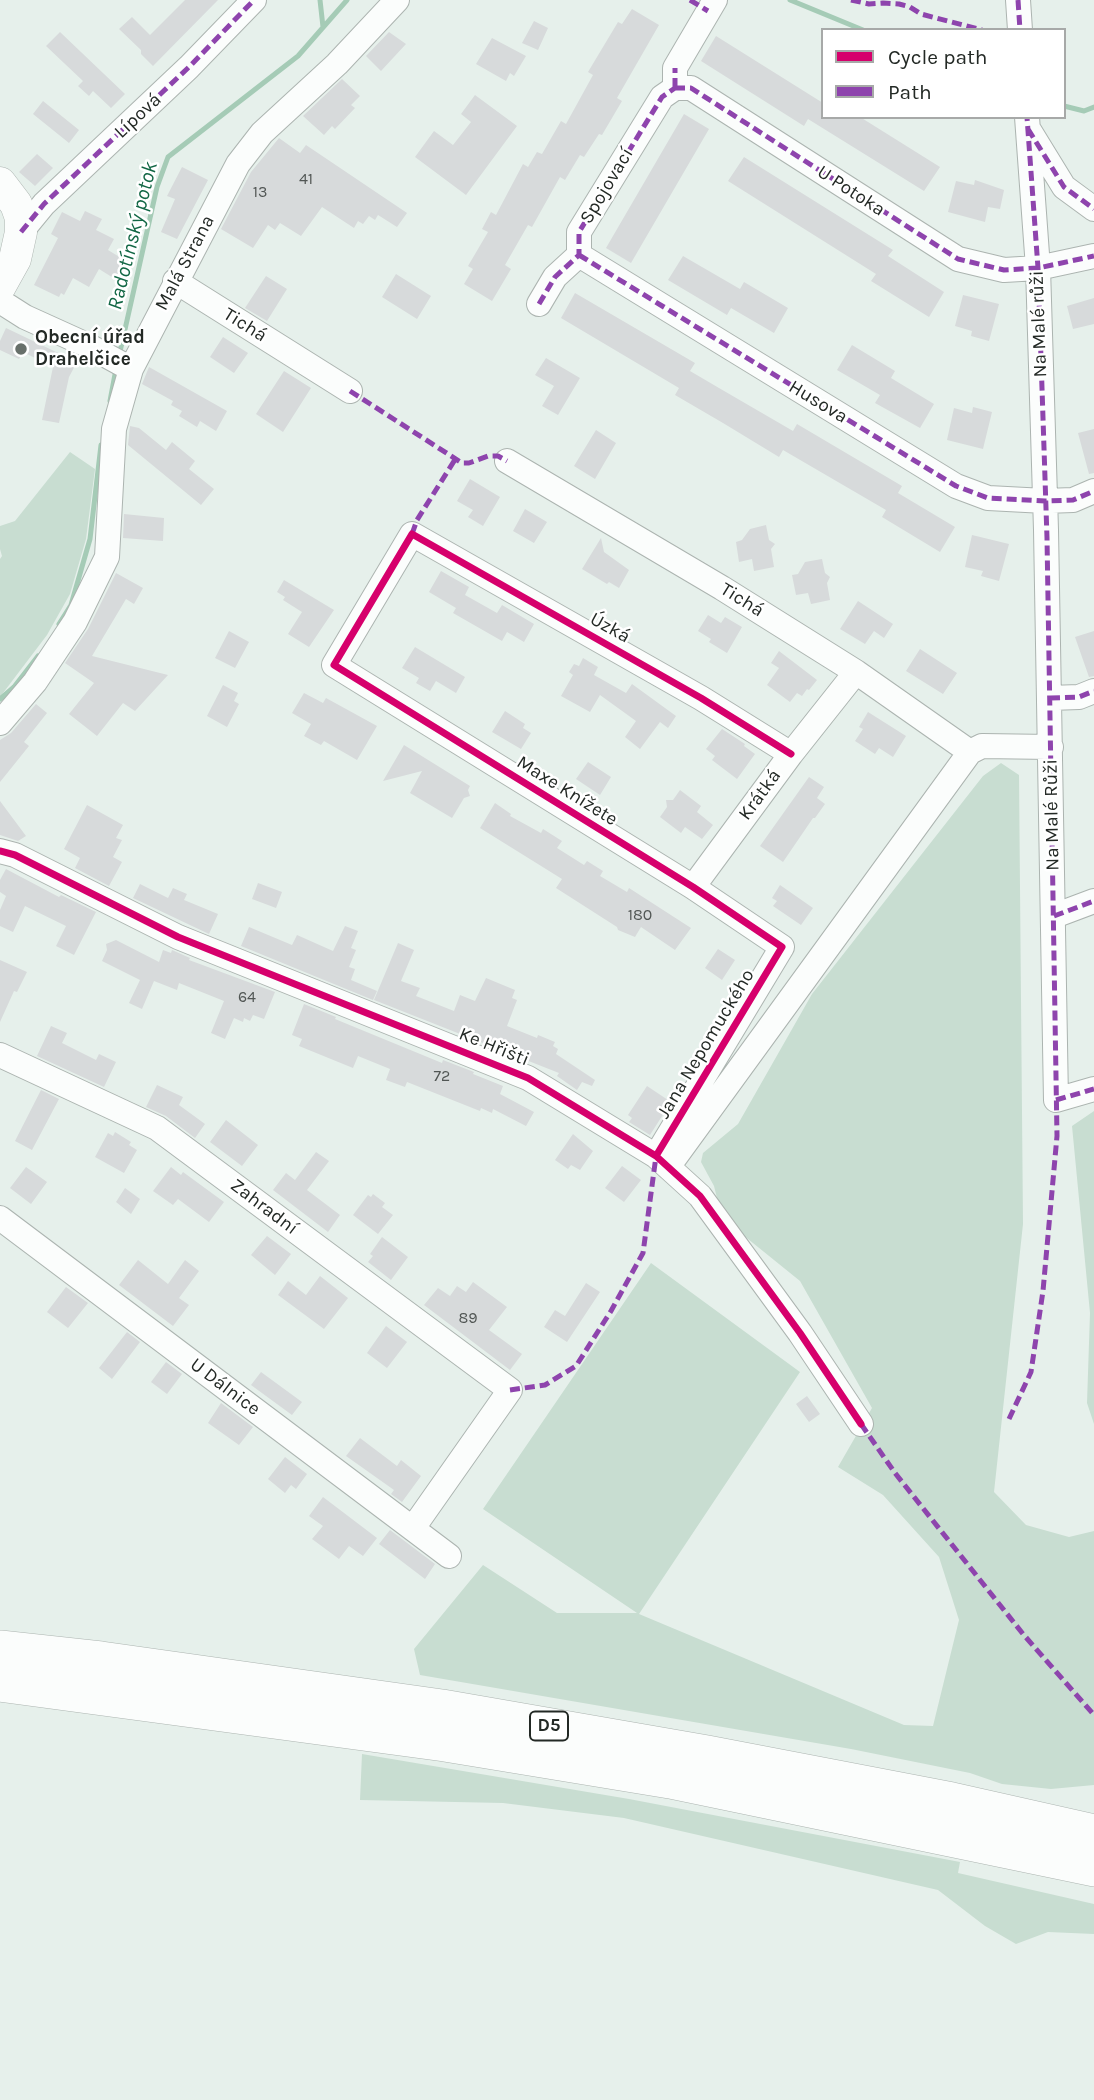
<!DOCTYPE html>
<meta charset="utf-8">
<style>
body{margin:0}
#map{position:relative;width:1094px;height:2100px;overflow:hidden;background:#e6f0eb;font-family:Karla,sans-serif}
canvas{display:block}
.legend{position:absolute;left:821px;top:28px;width:245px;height:91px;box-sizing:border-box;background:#fff;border:2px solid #a7a9a8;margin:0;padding:9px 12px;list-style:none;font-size:21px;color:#232925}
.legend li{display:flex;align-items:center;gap:14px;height:35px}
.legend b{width:35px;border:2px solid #a7a9a8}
</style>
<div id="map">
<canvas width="1094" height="2100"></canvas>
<ul class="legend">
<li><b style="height:9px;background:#d6006c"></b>Cycle path</li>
<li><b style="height:9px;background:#8e44ad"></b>Path</li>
</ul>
</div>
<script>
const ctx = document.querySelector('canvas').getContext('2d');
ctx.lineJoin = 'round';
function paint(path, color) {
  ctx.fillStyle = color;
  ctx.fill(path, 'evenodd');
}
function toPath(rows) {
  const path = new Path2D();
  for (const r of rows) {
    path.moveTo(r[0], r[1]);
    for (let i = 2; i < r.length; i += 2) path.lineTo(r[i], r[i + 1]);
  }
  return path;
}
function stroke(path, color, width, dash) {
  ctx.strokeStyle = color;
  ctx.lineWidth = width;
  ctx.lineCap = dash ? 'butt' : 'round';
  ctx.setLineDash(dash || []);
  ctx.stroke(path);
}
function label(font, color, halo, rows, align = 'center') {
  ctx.font = font + ' Karla,sans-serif';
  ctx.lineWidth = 5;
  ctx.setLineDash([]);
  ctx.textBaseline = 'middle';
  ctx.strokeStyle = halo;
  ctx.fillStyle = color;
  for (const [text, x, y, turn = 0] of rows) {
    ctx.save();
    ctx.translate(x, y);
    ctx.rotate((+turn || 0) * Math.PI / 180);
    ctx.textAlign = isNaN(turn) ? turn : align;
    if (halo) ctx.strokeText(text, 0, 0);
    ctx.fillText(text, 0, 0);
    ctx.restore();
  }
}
paint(toPath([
 [70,452,95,469,86,539,70,594,47,635,0,697,0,559,2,556,0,549,0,526,15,521],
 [1001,763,1019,775,1023,1224,994,1492,1026,1525,1069,1537,1094,1531,1094,1785,1051,1789,1002,1784,970,1773,851,1749,420,1675,414,1649,483,1565,557,1613,637,1613,483,1509,651,1263,800,1372,639,1614,904,1725,933,1726,959,1620,939,1557,883,1495,838,1467,872,1408,800,1281,722,1218,714,1186,701,1162,703,1153,738,1124,812,994,983,776],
 [1094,1111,1094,1424,1087,1403,1090,1313,1072,1126],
 [362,1754,629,1799,960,1862,958,1873,1094,1904,1094,1934,1048,1932,1016,1944,985,1926,938,1890,624,1818,503,1803,360,1800]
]), '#c8ddd1');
stroke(toPath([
 [320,0,323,27],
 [790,0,863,30],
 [1064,106,1084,111,1094,107],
 [119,356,157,187,168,157,298,56,347,0],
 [110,401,116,369],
 [59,624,71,605,90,539,101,445],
 [0,699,14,687,38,656]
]), '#a5cbb6', 5);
paint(toPath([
 [185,0,218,0,153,66,141,54,141,50,119,29,132,17,150,35],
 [632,9,659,25,617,98,622,101,602,135,599,134,584,157,580,155,565,180,560,177,532,227,528,225,505,265,511,269,492,301,464,284,473,269,468,266,488,232,482,229,491,212,496,215,523,164,528,167,537,152,542,154,561,121,566,124,593,75,588,72,618,22,622,24],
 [534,21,548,28,538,50,522,43],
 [60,32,125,94,111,108,93,91,89,96,78,86,83,81,46,46],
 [389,32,406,44,381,71,366,56],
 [716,36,823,103,823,117,860,117,940,167,924,191,808,119,804,126,701,61],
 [492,38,526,56,514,76,510,73,506,81,476,64],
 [342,79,360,96,351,105,355,108,335,129,332,126,324,135,303,116],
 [475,95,517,126,466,195,415,157,434,131,453,145,471,122,461,114],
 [43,101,79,130,69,143,33,114],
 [684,114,709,129,631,263,606,248],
 [279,138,300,153,306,145,407,213,397,227,378,215,375,220,369,216,363,224,358,221,354,228,322,207,301,236,280,223,275,230,268,225,253,248,221,229,251,172],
 [37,154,53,168,35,186,19,172],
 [744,157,893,250,888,256,944,292,929,317,871,281,876,274,728,181],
 [182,167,208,180,177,239,161,232,175,199,167,196],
 [975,180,1004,190,1000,209,988,207,985,222,948,212,956,181,974,185],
 [85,211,102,219,96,230,114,239,108,250,126,261,115,279,99,269,89,287,73,278,64,295,61,293,59,297,34,285,58,238,51,234,62,212,80,221],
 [683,256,740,289,744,282,788,308,774,333,731,308,727,315,668,280],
 [396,274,431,296,417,319,382,297],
 [266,276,287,289,267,321,245,308],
 [575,293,695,363,690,371,719,388,793,431,797,424,902,486,898,493,955,527,940,552,882,517,886,510,783,450,779,457,723,423,675,395,679,388,561,318],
 [963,295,999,304,989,341,971,336,972,331,955,326],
 [1094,298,1094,324,1073,329,1067,306],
 [6,328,77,362,69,377,59,423,42,420,53,367,23,352,19,359,0,350,0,341],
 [223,337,248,353,234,373,210,357],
 [852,345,895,371,891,378,934,404,920,428,875,403,880,395,837,370],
 [546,358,580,378,558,415,542,406,554,386,535,375],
 [149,367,227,411,216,431,200,421,197,427,179,416,182,411,171,405,173,401,142,384],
 [284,371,311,388,283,432,256,414],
 [973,407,992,412,983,449,947,440,954,408,972,413],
 [130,426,139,428,166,450,172,442,195,461,189,469,214,489,201,505,128,445],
 [1094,429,1094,473,1089,474,1078,433],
 [596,430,616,443,595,479,574,466],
 [470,479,500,497,483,526,468,517,473,510,457,501],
 [525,509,547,522,534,543,513,531],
 [124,514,164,518,163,541,123,538],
 [766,525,769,540,775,544,771,549,774,567,754,571,752,559,739,562,736,542,742,540,750,529],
 [972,535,1009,544,999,581,981,576,983,571,965,567],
 [601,538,604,552,629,570,619,588,609,582,607,584,582,569],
 [822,559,825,573,830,577,827,583,830,600,811,604,808,593,796,595,792,575,798,574,805,562],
 [441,571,469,587,465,595,497,613,502,605,534,624,524,642,507,632,502,641,453,613,456,608,429,592],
 [116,573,143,588,134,604,126,599,92,656,168,675,135,711,123,703,97,736,69,714,94,683,65,663,88,629],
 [284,580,334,610,309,647,288,634,302,612,283,600,285,597,277,592],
 [858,601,893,624,884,638,874,631,865,644,840,629],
 [708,615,721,623,725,617,742,627,727,653,709,642,711,639,698,631],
 [229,631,249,642,235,668,215,658],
 [1094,631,1094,676,1089,677,1075,637],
 [415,647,465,677,456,693,436,681,430,691,416,683,419,678,402,668],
 [920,649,957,673,943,694,906,671],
 [779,651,817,680,809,690,807,689,802,696,797,693,790,702,767,685,779,668,771,663],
 [583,658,598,667,594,675,626,693,632,684,676,716,668,728,660,722,640,749,625,737,636,721,600,695,590,712,561,696,573,675,569,672,574,664,579,666],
 [223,685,238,693,234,701,239,704,227,727,207,716],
 [304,693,323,703,326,698,377,726,357,760,324,741,321,745,304,736,311,724,292,713],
 [36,704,47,713,24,742,29,746,0,782,0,740,11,733],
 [505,711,525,724,523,728,531,733,521,749,492,732],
 [868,712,906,736,893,757,879,748,875,754,855,741,863,729,859,727],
 [722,729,745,744,744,746,755,754,737,779,712,760,715,756,706,749],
 [404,745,470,786,468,790,470,796,464,798,452,818,410,793,422,771,383,781],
 [588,762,611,777,600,795,576,779],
 [809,777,824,787,817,798,825,804,815,818,813,818,783,862,760,846],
 [680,790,701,806,697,812,713,825,702,839,685,827,681,833,660,817,667,807,666,800,673,800],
 [0,801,26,836,18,841,0,835],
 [495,803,511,814,510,816,541,833,543,829,562,841,557,848,584,865,587,861,603,871,600,876,627,892,629,888,691,928,675,950,641,927,635,937,618,930,617,927,556,888,562,879,480,828],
 [87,805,123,825,116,838,122,840,113,857,122,862,109,886,75,868,80,858,64,849],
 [6,869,59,897,61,895,96,912,74,955,56,946,66,926,25,906,13,932,0,926,0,910,6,896,0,892,0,880],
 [258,883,282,892,276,908,252,899],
 [140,884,168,898,173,888,187,894,184,900,218,914,209,934,133,898],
 [780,885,813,908,801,925,773,906,777,901,772,898],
 [345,926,358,931,351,948,356,950,349,967,355,969,351,980,377,991,373,1000,241,946,249,927,292,945,297,935,333,951],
 [116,940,159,962,163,950,171,953,172,950,190,958,189,960,275,992,264,1019,253,1015,250,1021,244,1018,243,1022,234,1018,225,1039,211,1033,224,1001,179,983,177,990,154,981,142,1009,129,1003,140,980,102,961,107,950,106,944],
 [398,943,414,950,401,981,420,988,416,996,454,1011,460,995,475,1001,486,978,515,990,512,998,517,1000,507,1026,537,1038,538,1035,555,1042,553,1046,558,1049,556,1054,595,1080,592,1086,582,1082,577,1090,557,1076,559,1073,374,1000],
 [718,949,735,960,722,980,705,968],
 [0,960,27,972,17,992,14,991,0,1022],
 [304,1004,336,1017,335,1019,442,1063,443,1060,474,1072,473,1074,503,1086,500,1094,534,1112,526,1126,493,1109,492,1113,481,1108,480,1111,407,1082,405,1087,386,1080,390,1069,358,1056,353,1068,299,1046,302,1039,292,1035],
 [51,1026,67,1033,62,1043,96,1060,99,1054,116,1062,104,1087,37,1056],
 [157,1085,183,1097,179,1105,205,1124,195,1138,166,1116,146,1107],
 [647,1086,671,1102,650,1135,629,1122,632,1118,628,1115],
 [41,1090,59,1099,32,1150,15,1141],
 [226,1120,258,1145,242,1166,210,1142],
 [115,1132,131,1142,129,1145,137,1150,124,1173,95,1157,108,1133,113,1136],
 [573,1134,593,1151,580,1170,571,1165,568,1169,555,1160],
 [316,1152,329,1161,307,1190,340,1215,328,1232,273,1190,286,1173,295,1180],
 [622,1166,641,1180,624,1202,605,1188],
 [26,1167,47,1182,31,1204,10,1188],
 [171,1167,181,1175,183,1172,224,1202,209,1222,178,1199,173,1205,153,1191],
 [125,1188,140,1199,131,1214,116,1202],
 [373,1194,385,1203,382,1207,393,1215,378,1234,353,1215,368,1195,371,1197],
 [267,1236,291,1254,275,1275,251,1255],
 [382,1237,408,1257,391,1280,368,1262,373,1256,370,1254],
 [138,1260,168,1284,185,1260,199,1271,179,1298,189,1305,173,1326,119,1285],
 [320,1276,348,1298,324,1329,278,1295,288,1281,306,1295],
 [473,1282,507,1307,489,1330,522,1354,510,1370,424,1305,438,1288,450,1296,457,1286,466,1292],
 [586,1283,600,1292,567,1342,544,1327,555,1310,565,1316],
 [66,1287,88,1303,68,1328,47,1312],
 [386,1326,407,1342,387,1368,367,1353],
 [127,1332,140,1342,112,1379,99,1368],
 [166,1362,182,1374,167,1394,151,1382],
 [261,1372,302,1402,292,1415,251,1385],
 [807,1396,820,1414,809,1422,796,1404],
 [221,1403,253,1427,239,1445,208,1423],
 [360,1438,397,1466,401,1460,421,1476,402,1502,391,1494,394,1490,346,1456],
 [285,1457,307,1474,296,1489,291,1485,285,1493,268,1479],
 [323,1497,377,1538,363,1556,349,1546,339,1559,312,1539,323,1526,309,1516],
 [390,1530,435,1564,425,1579,379,1544]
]), '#d7dadb');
const minor = toPath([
 [1018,0,1020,30],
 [675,88,691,88,958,259,1004,270,1038,268,1094,256],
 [675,88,675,68,715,0],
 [1027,117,1038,268,1046,530,1056,1100,1094,1089],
 [1029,130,1064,187,1094,209],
 [21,232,44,204,189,67,254,0],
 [579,255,956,486,988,498,1045,501,1073,500,1094,491],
 [175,281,350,391],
 [0,301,25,317,89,346,131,369],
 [539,304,555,277,579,255,579,232,662,97,675,88],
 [507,461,722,588,856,672,970,752],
 [1050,698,1079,697,1094,691],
 [0,723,35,682,75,622,107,557,114,429,131,369,238,164,262,133,337,64,397,0],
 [0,851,15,855,178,937,528,1078,656,1156,700,1196,800,1333,861,1424],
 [693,887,791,754,856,672],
 [1054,916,1094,901],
 [0,1055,157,1128,510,1390,413,1528],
 [656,1156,782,947,693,887,334,665,412,534,701,698,791,754],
 [668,1167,970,752,982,746,1051,747],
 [0,1218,449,1556]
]);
const major = toPath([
 [0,183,16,204,21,218,21,232,15,259,0,286]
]);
const highway = toPath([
 [0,1649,101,1660,442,1708,707,1754,952,1801,1094,1833],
 [0,1683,445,1743,670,1780,1094,1868]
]);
stroke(minor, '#acb4b0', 26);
stroke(major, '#acb4b0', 33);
stroke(highway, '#acb4b0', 38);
stroke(minor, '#fbfdfc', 24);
stroke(major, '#fbfdfc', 32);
stroke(highway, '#fbfdfc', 37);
stroke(toPath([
 [690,0,708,11],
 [851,0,869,4,883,3,899,4,910,7,921,14,982,30],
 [1018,0,1020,30],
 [675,88,691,88,958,259,1004,270,1038,268,1094,256],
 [675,88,675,68],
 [1028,129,1064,187,1094,209],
 [21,232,44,204,189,67,254,0],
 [579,255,956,486,988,498,1045,501,1073,500,1094,491],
 [539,304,555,277,579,255,579,232,662,97,675,88],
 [350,391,462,463,469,463,488,456,498,456,507,461],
 [412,534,417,520,456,458],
 [1050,698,1079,697,1094,691],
 [1054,916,1094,901],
 [1056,1100,1094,1089],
 [510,1390,545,1385,576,1366,611,1311,643,1253,656,1156],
 [1009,1419,1031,1372,1043,1291,1057,1136,1047,538,1038,268,1027,117],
 [861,1424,895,1473,1023,1634,1094,1715]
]), '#8e44ad', 5, [10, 5]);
stroke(toPath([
 [0,851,15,855,178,937,528,1078,656,1156,700,1196,800,1333,861,1424],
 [656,1156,782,947,693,887,334,665,412,534,701,698,791,754]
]), '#d6006c', 7);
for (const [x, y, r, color] of [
 [21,349,7,"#676f6a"]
]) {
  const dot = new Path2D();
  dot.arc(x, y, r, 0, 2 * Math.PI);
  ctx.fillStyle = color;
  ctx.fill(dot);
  stroke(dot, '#fff', 2.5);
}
label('16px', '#515654', null, [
 ["41",306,179],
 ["13",260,192],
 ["180",640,915],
 ["64",247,997],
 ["72",442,1076],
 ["89",468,1318]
]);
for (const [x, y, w] of [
 [549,1726,38]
]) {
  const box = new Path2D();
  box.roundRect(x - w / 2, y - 14.5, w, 29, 5);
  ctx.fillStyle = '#fff';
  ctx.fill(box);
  stroke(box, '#232925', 2);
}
label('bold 18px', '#232925', null, [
 ["D5",549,1726]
]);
label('19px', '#232925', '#fff', [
 ["Lípová",138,116,-43],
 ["Spojovací",607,186,-59],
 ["U Potoka",851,191,33],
 ["Malá Strana",185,263,-62],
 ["Na Malé růži",1039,324,-92],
 ["Tichá",245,325,32],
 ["Husova",818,402,31],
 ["Tichá",742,600,32],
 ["Úzká",610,628,29],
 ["Maxe Knížete",567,791,32],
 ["Krátká",760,795,-54],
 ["Na Malé Růži",1052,815,-91],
 ["Jana Nepomuckého",706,1044,-59],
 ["Ke Hřišti",494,1047,22],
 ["Zahradní",264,1207,37],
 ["U Dálnice",225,1387,37]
]);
label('bold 19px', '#232925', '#fff', [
 ["Obecní úřad",35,338],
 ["Drahelčice",35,360]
], 'left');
label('italic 21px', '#126745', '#fff', [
 ["Radotínský potok",133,236,-76]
]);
</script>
